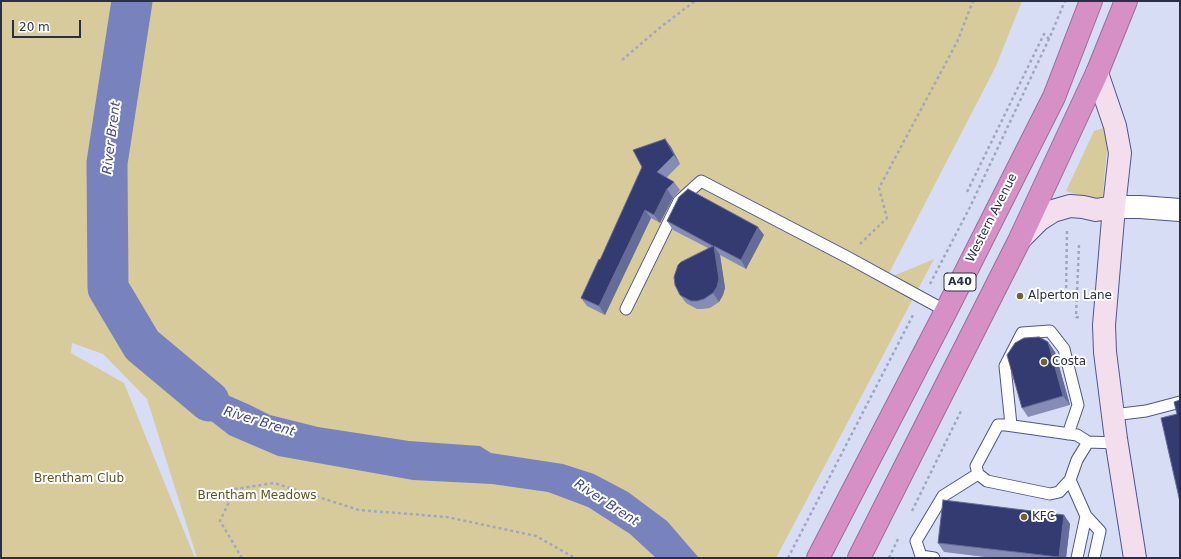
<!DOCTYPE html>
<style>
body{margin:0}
#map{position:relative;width:1181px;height:559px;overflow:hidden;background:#d8ddf6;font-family:"DejaVu Sans",sans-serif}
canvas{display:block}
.frame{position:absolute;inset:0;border:2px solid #2a2e46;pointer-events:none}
.scale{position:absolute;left:12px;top:20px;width:69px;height:18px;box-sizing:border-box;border:2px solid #2a2e46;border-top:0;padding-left:5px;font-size:12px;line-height:14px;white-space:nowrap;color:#2a2e46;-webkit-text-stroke:3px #fff;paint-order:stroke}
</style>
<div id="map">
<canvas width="1181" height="559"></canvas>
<div class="frame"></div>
<div class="scale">20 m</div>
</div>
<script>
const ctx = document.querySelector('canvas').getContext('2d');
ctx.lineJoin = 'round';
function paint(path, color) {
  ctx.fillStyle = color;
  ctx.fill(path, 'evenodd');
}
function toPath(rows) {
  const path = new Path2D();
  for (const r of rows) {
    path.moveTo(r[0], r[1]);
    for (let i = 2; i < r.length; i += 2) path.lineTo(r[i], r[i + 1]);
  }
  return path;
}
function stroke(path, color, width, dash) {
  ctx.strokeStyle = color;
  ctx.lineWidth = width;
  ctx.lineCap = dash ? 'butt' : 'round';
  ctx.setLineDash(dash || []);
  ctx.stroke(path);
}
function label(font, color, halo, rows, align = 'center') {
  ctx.font = font + ' "DejaVu Sans",sans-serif';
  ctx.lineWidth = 4;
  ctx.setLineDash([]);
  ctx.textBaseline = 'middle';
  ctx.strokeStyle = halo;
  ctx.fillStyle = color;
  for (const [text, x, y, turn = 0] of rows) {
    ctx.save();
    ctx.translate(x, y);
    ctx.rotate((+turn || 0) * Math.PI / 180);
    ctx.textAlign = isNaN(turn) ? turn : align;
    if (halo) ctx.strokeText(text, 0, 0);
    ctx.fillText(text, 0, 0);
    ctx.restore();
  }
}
paint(toPath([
 [1,1,1022,1,996,66,886,279,934,259,776,558,197,558,147,399,103,354,72,343,71,353,124,383,195,558,1,558],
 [1103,128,1108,138,1102,204,1066,191,1094,131]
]), '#d8cb9b');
paint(toPath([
 [176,352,225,394,250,405,270,415,318,427,409,441,480,446,491,453,563,464,594,474,628,492,667,521,699,558,656,558,630,534,588,507,548,492,492,484,413,480,278,456,229,435,155,377]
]), '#7883be');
stroke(toPath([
 [132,1,107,163,108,288,142,345,209,401]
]), '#7883be', 41);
const lane = toPath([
 [626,309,679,201,701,181,847,257,946,311],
 [1113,415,1146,411,1180,402],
 [1011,425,1005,366,1022,333,1050,331,1064,349,1078,405,1068,434],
 [1088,442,1077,460,1070,480,1059,492,1050,494,987,481,978,474,976,466,998,425,1006,425,1077,435,1088,442,1117,443],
 [1070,480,1086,516,1077,558],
 [1086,516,1100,531,1094,558],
 [934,558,921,556,916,541,943,496,978,474]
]);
const street = toPath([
 [1114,207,1140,207,1180,210]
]);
const secondary = toPath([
 [1097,73,1115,126,1120,153,1114,207,1104,325,1105,352,1116,439,1135,558],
 [1021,238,1039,220,1053,211,1070,206,1083,207,1096,210,1114,207]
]);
const highway = toPath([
 [818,558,946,311,1054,97,1091,1],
 [859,558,1019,241,1097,73,1126,1]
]);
stroke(lane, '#4d568b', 13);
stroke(street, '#4d568b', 24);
stroke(secondary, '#4d568b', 24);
stroke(highway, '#9a6e99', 24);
stroke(toPath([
 [622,60,662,26,695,1],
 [967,192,1044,34,1049,39],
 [1067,231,1066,296,1076,297],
 [860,244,887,218,879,188,957,42,973,1],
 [1079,245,1076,317,1081,318],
 [930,284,970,207,1049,39,1065,1],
 [912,511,962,409],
 [242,558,220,521,235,489,274,483,359,510,447,517,536,536,575,558],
 [788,558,914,313],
 [889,558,898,539]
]), '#a2a6bf', 2.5, [3, 3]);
stroke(lane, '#fff', 11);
stroke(street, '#fff', 22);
stroke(secondary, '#f3deee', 22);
stroke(highway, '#d690c6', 22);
paint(toPath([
 [665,139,671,147,680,164,666,178,674,182,680,190,673,198,660,223,651,218,605,315,587,306,581,298,600,260,642,167],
 [667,221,764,235,746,269,720,255,725,288,723,295,719,302,710,308,702,309,697,309,686,303,680,295,708,248,673,230],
 [1048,342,1055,352,1070,405,1028,417,1022,408],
 [1064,515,1070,524,1066,558,993,558,944,552,938,543]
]), '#868cb3');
paint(toPath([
 [665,139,671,147,680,164,674,155],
 [667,189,673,198,660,223,654,215],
 [645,210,651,218,605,315,599,306],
 [758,227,764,235,746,269,741,260],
 [714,246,720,255,725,288,723,295,719,302,713,293],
 [1048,342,1055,352,1070,405,1063,396],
 [1064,515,1070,524,1066,558,1059,558,1059,557]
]), '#656c98');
const building = toPath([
 [665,139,674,155,657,172,674,182,667,189,654,215,645,210,599,306,581,298,599,259,600,260,642,167,633,150,665,139],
 [688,189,758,227,741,260,714,246,719,279,717,287,713,293,704,299,697,301,691,301,680,295,675,285,674,277,678,265,681,262,713,246,667,221,679,197,688,189],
 [1039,337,1048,342,1063,396,1022,408,1007,355,1015,343,1024,338,1039,337],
 [1180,400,1180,502,1161,418,1177,414,1174,402,1180,400],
 [943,500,1064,515,1059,557,938,543,943,500]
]);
paint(building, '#343b70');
stroke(building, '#656c98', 1);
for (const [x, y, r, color] of [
 [1020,296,4,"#6f622f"],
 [1044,362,4,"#6f622f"],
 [1024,517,4,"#6f622f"]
]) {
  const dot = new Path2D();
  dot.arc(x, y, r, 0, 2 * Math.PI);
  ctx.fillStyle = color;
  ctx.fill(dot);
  stroke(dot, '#fff', 1.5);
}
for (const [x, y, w] of [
 [960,282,32]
]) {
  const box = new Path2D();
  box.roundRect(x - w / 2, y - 9, w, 18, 3);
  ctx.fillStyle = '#fff';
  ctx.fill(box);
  stroke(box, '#2a2e46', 1);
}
label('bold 11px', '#2a2e46', null, [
 ["A40",960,282]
]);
label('12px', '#2a2e46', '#fff', [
 ["Western Avenue",992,218,-63]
]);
label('12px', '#2a2e46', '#fff', [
 ["Alperton Lane",1028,296],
 ["Costa",1052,362],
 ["KFC",1032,517]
], 'left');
label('12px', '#5f521e', '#fff', [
 ["Brentham Club",79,479],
 ["Brentham Meadows",257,496]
]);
label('italic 13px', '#3d458f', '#fff', [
 ["River Brent",112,138,-83],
 ["River Brent",259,422,17],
 ["River Brent",606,503,33]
]);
</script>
